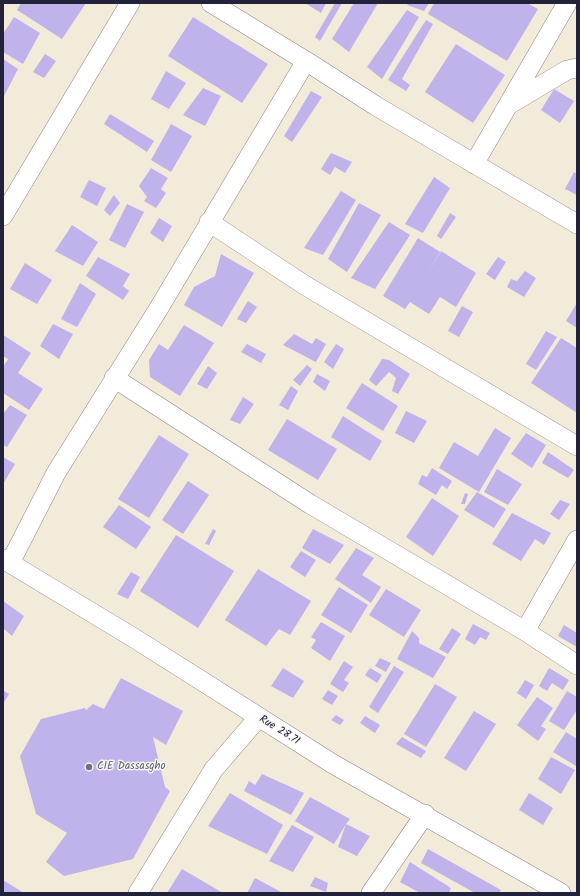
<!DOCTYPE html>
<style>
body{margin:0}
#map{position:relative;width:580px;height:896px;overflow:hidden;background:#f3ebd9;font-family:Kalam,sans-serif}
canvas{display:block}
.frame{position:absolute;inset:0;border:4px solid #22223b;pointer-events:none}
</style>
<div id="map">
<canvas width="580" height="896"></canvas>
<div class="frame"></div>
</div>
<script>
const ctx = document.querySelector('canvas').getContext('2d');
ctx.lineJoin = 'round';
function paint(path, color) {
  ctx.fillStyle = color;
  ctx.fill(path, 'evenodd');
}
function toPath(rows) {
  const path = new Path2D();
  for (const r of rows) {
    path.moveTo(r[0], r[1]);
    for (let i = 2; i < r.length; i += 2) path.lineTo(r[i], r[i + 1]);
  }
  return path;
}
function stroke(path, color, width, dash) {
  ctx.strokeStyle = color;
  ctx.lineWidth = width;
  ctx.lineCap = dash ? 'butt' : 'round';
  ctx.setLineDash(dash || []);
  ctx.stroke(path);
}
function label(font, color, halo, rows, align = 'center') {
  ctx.font = font + ' Kalam,sans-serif';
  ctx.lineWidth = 3;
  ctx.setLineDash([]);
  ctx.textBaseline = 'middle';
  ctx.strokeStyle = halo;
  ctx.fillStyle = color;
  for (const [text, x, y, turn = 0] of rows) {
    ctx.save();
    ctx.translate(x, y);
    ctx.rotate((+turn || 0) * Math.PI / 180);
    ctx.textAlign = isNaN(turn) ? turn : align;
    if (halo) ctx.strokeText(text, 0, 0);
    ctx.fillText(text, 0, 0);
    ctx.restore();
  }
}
paint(toPath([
 [21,3,86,3,62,39,17,10],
 [305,3,326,3,321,13],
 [335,3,342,3,320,41,315,37],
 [354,3,378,3,349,52,332,39],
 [409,3,429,3,424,11,407,5],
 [434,3,527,3,538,9,507,61,428,14],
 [407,10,419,17,382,79,367,67],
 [14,17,40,33,23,64,3,52,3,34],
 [193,17,268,64,242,103,168,56],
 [426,20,433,24,402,79,410,85,406,91,388,80],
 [456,44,505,75,473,123,425,92],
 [45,54,56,61,44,78,33,72],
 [3,59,18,69,3,98],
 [166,71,186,83,169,109,151,99],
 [203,88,221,96,205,126,183,115],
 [554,89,574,101,560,123,541,110],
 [311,91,322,97,292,142,284,136],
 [110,114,154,141,147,152,104,124],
 [171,124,192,136,171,172,151,160],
 [331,153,352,162,345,173,335,167,330,175,321,169],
 [151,168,168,178,161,189,166,193,156,208,144,201,147,197,139,186],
 [574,172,577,174,577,195,565,189],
 [434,177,450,188,423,233,405,224],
 [89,180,106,188,97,206,80,197],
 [341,191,356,200,323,255,304,248],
 [114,195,120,203,110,216,104,210],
 [359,203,381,215,347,272,328,259],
 [127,204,144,212,125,248,109,240],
 [450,213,456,217,441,239,437,236],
 [159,218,172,226,163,242,150,233],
 [389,222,410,235,375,289,351,278],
 [72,225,98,242,83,266,55,251],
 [418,238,440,252,428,273,441,251,476,273,456,307,440,297,429,314,410,302,405,309,383,296],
 [221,254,254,273,222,327,184,305,194,287,215,276],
 [98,257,130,274,123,286,129,291,123,300,86,276],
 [498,257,506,262,495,280,486,274],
 [25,263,52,280,37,304,10,289],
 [525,271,536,278,524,297,507,287,511,279,517,281],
 [80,283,96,294,77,327,61,319],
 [248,301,257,307,246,323,237,319],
 [577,303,577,328,566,321],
 [462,306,473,312,459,337,448,331],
 [53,324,73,334,59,359,40,346],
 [184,325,214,343,180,396,150,377,149,360,159,344,168,350],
 [546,331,557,337,536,370,526,364],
 [294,334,312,344,316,338,326,344,316,362,283,345],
 [3,335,31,353,18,373,43,389,29,410,3,393,3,367,8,359,3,356],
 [561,338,577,348,577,413,531,383],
 [247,344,266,354,261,363,241,352],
 [336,344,344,349,333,369,324,362],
 [382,359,389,360,410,374,398,394,392,391,396,378,389,372,376,386,369,380],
 [307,365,312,369,300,386,293,380],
 [208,366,217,373,207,389,197,384],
 [317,374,330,381,325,391,313,382],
 [362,383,398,406,383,431,346,408],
 [291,386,298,391,288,410,279,405],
 [243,397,254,404,240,424,230,420],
 [10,405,27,415,7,447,3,445,3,414],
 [406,411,427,421,414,443,395,433],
 [343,416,382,441,370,461,331,437],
 [287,419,337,449,318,480,268,450],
 [495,428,511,438,479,492,439,468,454,442,478,456],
 [526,433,546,445,532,468,511,454],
 [159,435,189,454,149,518,118,499],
 [548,452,574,470,568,478,542,463],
 [3,457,15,464,3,484],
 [432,468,452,481,447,489,442,485,436,495,418,484,422,475,427,477],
 [497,469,522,484,508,505,484,492],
 [188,481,209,495,183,534,162,520],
 [477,492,506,509,494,528,464,510],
 [465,493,468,494,465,504,461,504],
 [432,498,459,516,433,556,406,537],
 [560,500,570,504,559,520,550,514],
 [119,505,151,527,136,549,103,527],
 [512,513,551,533,544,545,535,539,521,561,492,544],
 [213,529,216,531,209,545,205,544],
 [313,529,344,545,330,564,302,548],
 [176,535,234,571,198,628,140,591],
 [356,548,374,558,362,575,381,587,371,603,335,579],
 [301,551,316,560,305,577,290,567],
 [258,569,311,601,290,635,279,629,266,646,225,620],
 [131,572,140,577,128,599,117,594],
 [339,587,368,605,351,633,321,615],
 [386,589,421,610,404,637,369,615],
 [3,601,24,616,12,636,3,628],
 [321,622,345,636,330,661,311,648,316,640,311,637],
 [473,624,490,633,486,640,480,637,475,645,465,639],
 [564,625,577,633,577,647,558,636],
 [452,628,461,634,448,654,439,649],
 [412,631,419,638,419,643,446,657,433,678,397,659],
 [380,658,391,663,386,672,375,666],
 [344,661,353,667,344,680,349,683,343,692,330,684],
 [394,666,404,672,378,713,369,707],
 [283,668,304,681,293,698,271,686],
 [370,668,382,675,377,683,365,675],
 [549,668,569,680,563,690,552,683,547,691,539,686],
 [121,678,183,711,166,745,153,737,165,787,170,791,133,859,64,876,46,862,67,833,36,814,20,756,41,719,85,708,86,710,93,704,104,709],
 [525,680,534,685,526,699,517,693],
 [435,684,457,697,426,747,404,734],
 [3,690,9,694,3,704],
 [328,690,338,696,332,705,322,699],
 [567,691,577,697,577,710,564,730,549,721],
 [537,697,553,708,541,726,546,729,538,741,517,725],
 [474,711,496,724,466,771,444,758],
 [336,715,344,720,340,725,331,720],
 [365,716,380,725,375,733,360,723],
 [566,732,577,739,576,766,553,752],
 [402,737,426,751,421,758,396,744],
 [551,757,575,770,561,794,538,779],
 [262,774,304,793,291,815,244,791,249,781,255,785],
 [230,793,283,825,267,854,208,826],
 [529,793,553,808,543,825,519,810],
 [310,797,350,819,346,824,370,836,357,856,338,847,346,824,334,844,295,821],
 [292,825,314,837,293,872,269,861],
 [428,849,501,890,499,893,475,893,421,863],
 [410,862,451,888,449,893,420,893,400,882],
 [182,869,223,893,167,893],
 [315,877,328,883,326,892,310,886],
 [255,878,283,893,247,893],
 [3,880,24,893,3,893]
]), '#c0b2ea');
const street = toPath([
 [211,3,306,61,376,106,577,224],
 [510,104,567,70,577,68],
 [474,164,567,3],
 [3,216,130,3],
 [209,222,306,286,577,446],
 [114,378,310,504,525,631,577,665],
 [3,559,134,638,333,764,561,893],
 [10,563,56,473,159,308,306,61],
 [525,631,577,540],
 [138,893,214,769,258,718],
 [371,893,425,814]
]);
stroke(street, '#8a868a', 20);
stroke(street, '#fff', 19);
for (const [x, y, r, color] of [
 [89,767,4,"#6b7280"]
]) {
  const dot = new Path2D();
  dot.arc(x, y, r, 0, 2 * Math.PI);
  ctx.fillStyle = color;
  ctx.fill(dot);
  stroke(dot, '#f6f6f2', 1.5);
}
label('11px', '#22223b', '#f6f6f2', [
 ["Rue 28.71",279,731,32]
]);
label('11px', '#5b616d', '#f6f6f2', [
 ["CIE Dassasgho",97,767]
], 'left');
</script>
